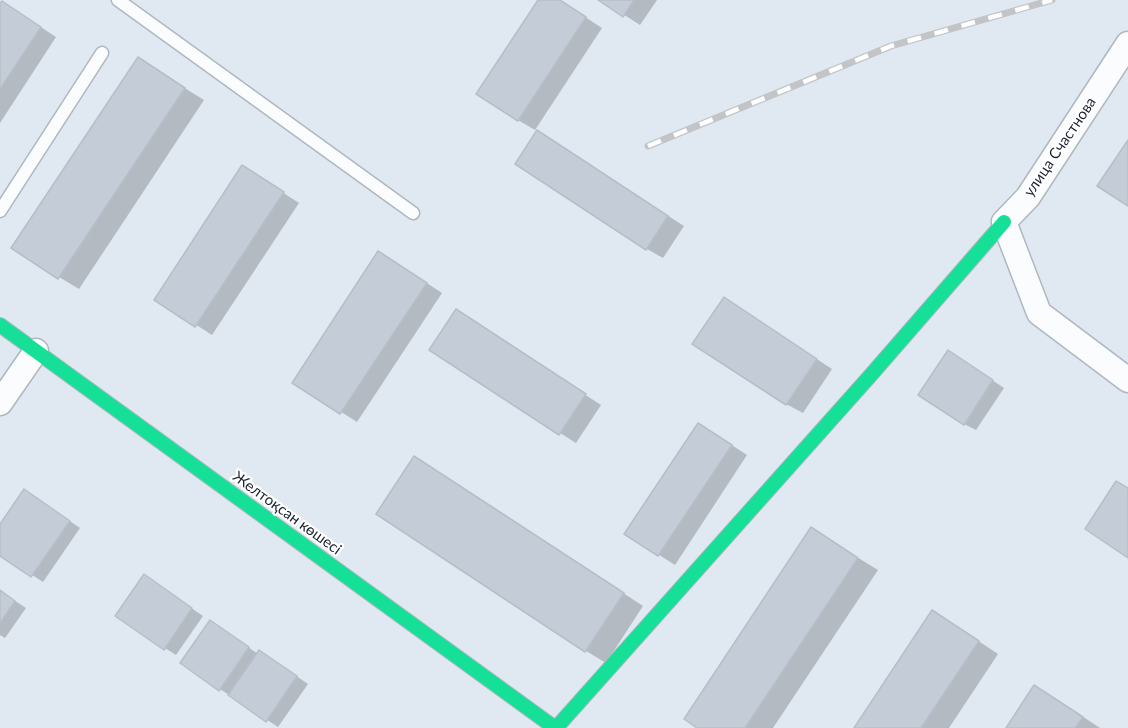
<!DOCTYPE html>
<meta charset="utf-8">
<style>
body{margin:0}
canvas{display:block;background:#e0e8f1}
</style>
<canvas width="1128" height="728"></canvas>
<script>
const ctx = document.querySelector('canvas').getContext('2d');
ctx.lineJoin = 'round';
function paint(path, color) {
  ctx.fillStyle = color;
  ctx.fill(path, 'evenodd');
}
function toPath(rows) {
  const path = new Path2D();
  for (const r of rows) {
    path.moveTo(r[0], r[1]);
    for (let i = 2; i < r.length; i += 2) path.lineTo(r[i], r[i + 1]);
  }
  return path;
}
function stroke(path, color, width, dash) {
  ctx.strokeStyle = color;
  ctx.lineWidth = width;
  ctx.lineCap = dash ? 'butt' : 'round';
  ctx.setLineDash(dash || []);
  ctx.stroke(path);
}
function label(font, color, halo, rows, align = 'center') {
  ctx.font = font + ' Lato,sans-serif';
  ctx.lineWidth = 4.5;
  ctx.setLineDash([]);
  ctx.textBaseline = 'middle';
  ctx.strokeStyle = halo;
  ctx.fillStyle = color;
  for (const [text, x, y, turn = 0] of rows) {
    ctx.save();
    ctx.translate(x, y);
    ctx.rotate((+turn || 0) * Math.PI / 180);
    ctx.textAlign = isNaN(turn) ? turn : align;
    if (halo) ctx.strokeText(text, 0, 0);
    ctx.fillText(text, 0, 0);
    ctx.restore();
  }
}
paint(toPath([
 [540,0,559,0,602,28,535,130,518,120],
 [601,0,657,0,640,25],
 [0,6,18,12,56,37,0,123],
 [138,59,204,100,79,289,59,277],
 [538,132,684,226,663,258,647,249],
 [259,177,299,203,212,335,156,299],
 [395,262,442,293,357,422,294,382],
 [740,309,832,369,803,413,786,404],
 [473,321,601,405,576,443,560,433],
 [959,358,1004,388,976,430,964,424],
 [715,434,747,455,675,565,626,534],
 [435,470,643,606,606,663,586,651],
 [36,498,80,528,43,582,0,554,0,527],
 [811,529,878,570,773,728,699,728],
 [155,583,203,616,176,655,165,648],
 [0,591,26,608,5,638,0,635],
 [953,624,998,654,949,728,856,728],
 [221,628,258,654,270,658,308,684,278,727,220,689],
 [1035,687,1055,698,1100,728,1007,728]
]), '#0003');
const building = toPath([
 [538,0,560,0,586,17,518,121,476,94,538,0],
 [598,0,634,0,623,17,598,0],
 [2,1,41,27,0,89,0,3,2,1],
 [138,57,185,88,58,279,11,248,138,57],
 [537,130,668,216,646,250,515,164,537,130],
 [1128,140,1128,206,1097,186,1128,140],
 [242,165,284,192,195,327,154,300,242,165],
 [378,251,427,283,340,414,292,383,378,251],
 [724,297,817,359,786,405,692,344,724,297],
 [456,309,586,394,559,435,429,350,456,309],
 [948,350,993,380,964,425,918,395,948,350],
 [698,423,732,445,658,556,624,534,698,423],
 [414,456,624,593,585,652,376,514,414,456],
 [1116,481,1128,488,1128,558,1085,529,1116,481],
 [24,489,70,521,31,577,0,556,0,524,24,489],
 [811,527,858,558,745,728,697,728,684,719,811,527],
 [144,574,192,608,164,650,115,616,144,574],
 [0,590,15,601,0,623,0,590],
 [932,610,979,641,921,728,854,728,932,610],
 [210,620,249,647,219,691,180,663,210,620],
 [259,650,297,676,266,722,228,695,259,650],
 [1034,685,1083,717,1075,728,1006,728,1034,685]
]);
paint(building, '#c4cdd7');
stroke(building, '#b6bec8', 1.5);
const lane = toPath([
 [118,0,413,213],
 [0,211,102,53]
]);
const street = toPath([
 [1128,44,1028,197,1004,222,1039,313,1128,380],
 [0,403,36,351]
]);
const fast = toPath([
 [0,325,555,728],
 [556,728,870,376,1004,222]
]);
stroke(lane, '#afb7c0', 15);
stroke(street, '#afb7c0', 27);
stroke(fast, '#afb7c0', 16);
stroke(lane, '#fafcfd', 12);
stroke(street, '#fafcfd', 24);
stroke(fast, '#16e098', 14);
const rail = toPath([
 [648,146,891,46,1052,0]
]);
stroke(rail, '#c2c4c7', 7);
stroke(rail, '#fff', 4.5, [14]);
label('15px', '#19222d', '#fff', [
 ["улица Счастнова",1060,147,-56],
 ["Желтоқсан көшесі",287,513,36]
]);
</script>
